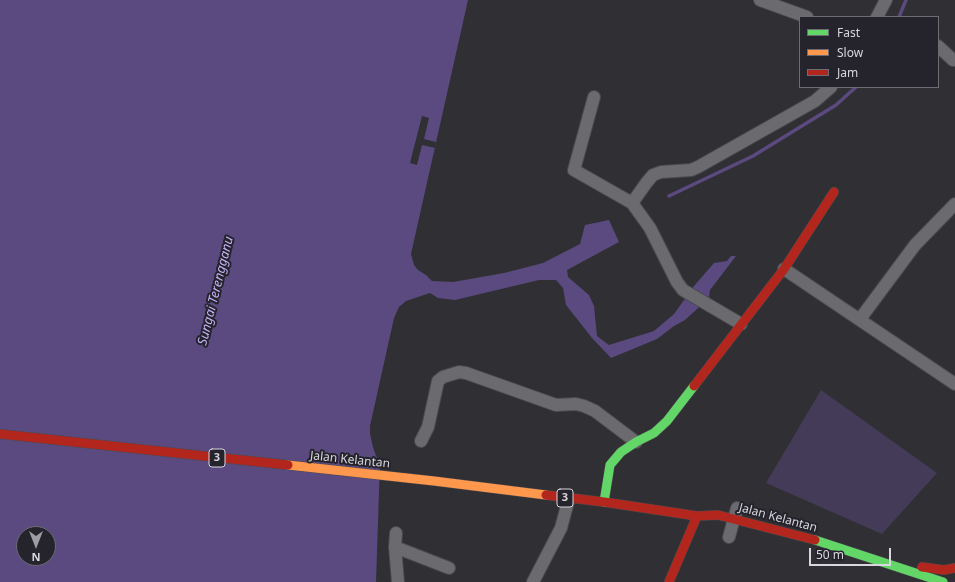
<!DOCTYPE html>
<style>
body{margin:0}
#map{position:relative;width:955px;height:582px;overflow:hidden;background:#302f34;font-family:"Noto Sans",sans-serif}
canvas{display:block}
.legend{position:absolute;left:799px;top:16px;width:140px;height:72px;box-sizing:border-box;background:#25232c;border:1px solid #6d6b73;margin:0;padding:5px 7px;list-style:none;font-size:12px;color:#d9d7dd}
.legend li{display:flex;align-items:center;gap:8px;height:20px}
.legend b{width:20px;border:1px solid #6d6b73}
.north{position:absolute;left:16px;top:526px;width:40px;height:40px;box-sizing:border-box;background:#25232c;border:1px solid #6d6b73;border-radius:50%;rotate:180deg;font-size:11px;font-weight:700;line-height:16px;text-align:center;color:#d9d7dd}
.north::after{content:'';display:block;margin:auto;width:14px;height:18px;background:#9e9ca2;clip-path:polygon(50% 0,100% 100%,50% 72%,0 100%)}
.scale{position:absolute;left:809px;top:548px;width:82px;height:18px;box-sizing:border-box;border:2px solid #d9d7dd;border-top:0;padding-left:5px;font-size:12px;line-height:14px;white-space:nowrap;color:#d9d7dd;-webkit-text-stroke:3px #25232c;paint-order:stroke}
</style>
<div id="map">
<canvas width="955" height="582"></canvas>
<ul class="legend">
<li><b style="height:5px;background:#63d668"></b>Fast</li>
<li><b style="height:5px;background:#ff974d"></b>Slow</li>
<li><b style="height:5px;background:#b3261e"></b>Jam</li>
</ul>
<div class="north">N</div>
<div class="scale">50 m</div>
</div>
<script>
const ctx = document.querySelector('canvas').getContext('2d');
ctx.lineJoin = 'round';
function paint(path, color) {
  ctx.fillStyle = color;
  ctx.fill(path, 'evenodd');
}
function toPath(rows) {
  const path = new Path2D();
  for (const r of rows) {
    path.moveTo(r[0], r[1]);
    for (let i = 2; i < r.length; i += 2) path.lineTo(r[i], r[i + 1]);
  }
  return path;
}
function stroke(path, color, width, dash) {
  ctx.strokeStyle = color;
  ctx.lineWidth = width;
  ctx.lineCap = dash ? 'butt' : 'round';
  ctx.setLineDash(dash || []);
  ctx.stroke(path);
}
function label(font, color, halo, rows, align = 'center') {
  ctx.font = font + ' "Noto Sans",sans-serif';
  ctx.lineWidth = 4;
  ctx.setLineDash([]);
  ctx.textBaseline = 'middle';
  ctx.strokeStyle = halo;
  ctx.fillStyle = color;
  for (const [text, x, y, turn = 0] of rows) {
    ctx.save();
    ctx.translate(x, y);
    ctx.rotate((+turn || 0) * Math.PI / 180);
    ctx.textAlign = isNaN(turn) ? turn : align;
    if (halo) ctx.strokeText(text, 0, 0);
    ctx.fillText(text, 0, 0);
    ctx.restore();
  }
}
paint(toPath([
 [821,390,937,473,882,534,766,483]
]), '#433b58');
paint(toPath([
 [0,0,468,0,411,254,414,265,418,270,426,275,432,281,453,282,504,273,543,263,580,244,585,225,609,220,619,242,567,270,568,277,589,295,594,306,597,336,609,345,654,331,674,314,694,286,714,263,727,261,731,256,736,256,710,290,709,298,685,320,674,326,657,339,611,358,592,338,566,305,563,288,556,280,539,280,455,300,438,298,430,293,406,301,399,307,394,318,370,426,370,434,373,447,376,456,380,462,376,582,0,582],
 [24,534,48,534,48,558,24,558]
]), '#5a4a7f');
paint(toPath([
 [422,116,429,118,424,139,436,142,435,148,422,145,417,165,410,163]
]), '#302f34');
stroke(toPath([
 [899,17,906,0],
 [669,196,753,156,836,105,856,87]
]), '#5a4a7f', 3.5);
const street = toPath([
 [760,0,807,17],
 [877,17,886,0],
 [938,46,953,60,955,60],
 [594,97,574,170,632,203,650,228,677,282,683,290,741,324],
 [632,203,647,182,653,175,661,172,691,170,698,167,815,101,831,87],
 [784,269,796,277,955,384],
 [860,319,915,245,955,204],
 [421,441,428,427,438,381,443,377,459,372,466,373,556,405,576,404,584,406,595,411,636,442],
 [396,533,395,547,398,582],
 [729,537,737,508],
 [395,547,449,568],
 [533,582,561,528,569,498]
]);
const fast = toPath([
 [604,502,610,465,621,452,636,442,654,433,667,421,694,386],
 [815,540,943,582]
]);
const slow = toPath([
 [288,465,434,481,546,495]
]);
const jam = toPath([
 [694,386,784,269,834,192],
 [0,434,288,465],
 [546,495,604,502,697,516,718,515,815,540],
 [922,567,944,570,955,568],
 [669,582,697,516]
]);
stroke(street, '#4b4a4e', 14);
stroke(fast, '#4b4a4e', 10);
stroke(slow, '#4b4a4e', 10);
stroke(jam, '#4b4a4e', 10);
stroke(street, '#6b6a6e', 12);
stroke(fast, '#63d668', 9);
stroke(slow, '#ff974d', 9);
stroke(jam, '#b3261e', 9);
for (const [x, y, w] of [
 [217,458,16],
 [565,498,16]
]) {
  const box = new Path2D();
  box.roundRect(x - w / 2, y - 9, w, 18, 3);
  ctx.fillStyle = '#25232c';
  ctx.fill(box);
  stroke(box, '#d9d7dd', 1);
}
label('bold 11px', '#d9d7dd', null, [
 ["3",217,458],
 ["3",565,498]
]);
label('12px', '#d9d7dd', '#25232c', [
 ["Jalan Kelantan",350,460,6],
 ["Jalan Kelantan",778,518,15]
]);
label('italic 13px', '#c4b1f6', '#25232c', [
 ["Sungai Terengganu",216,291,-76]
]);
</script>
